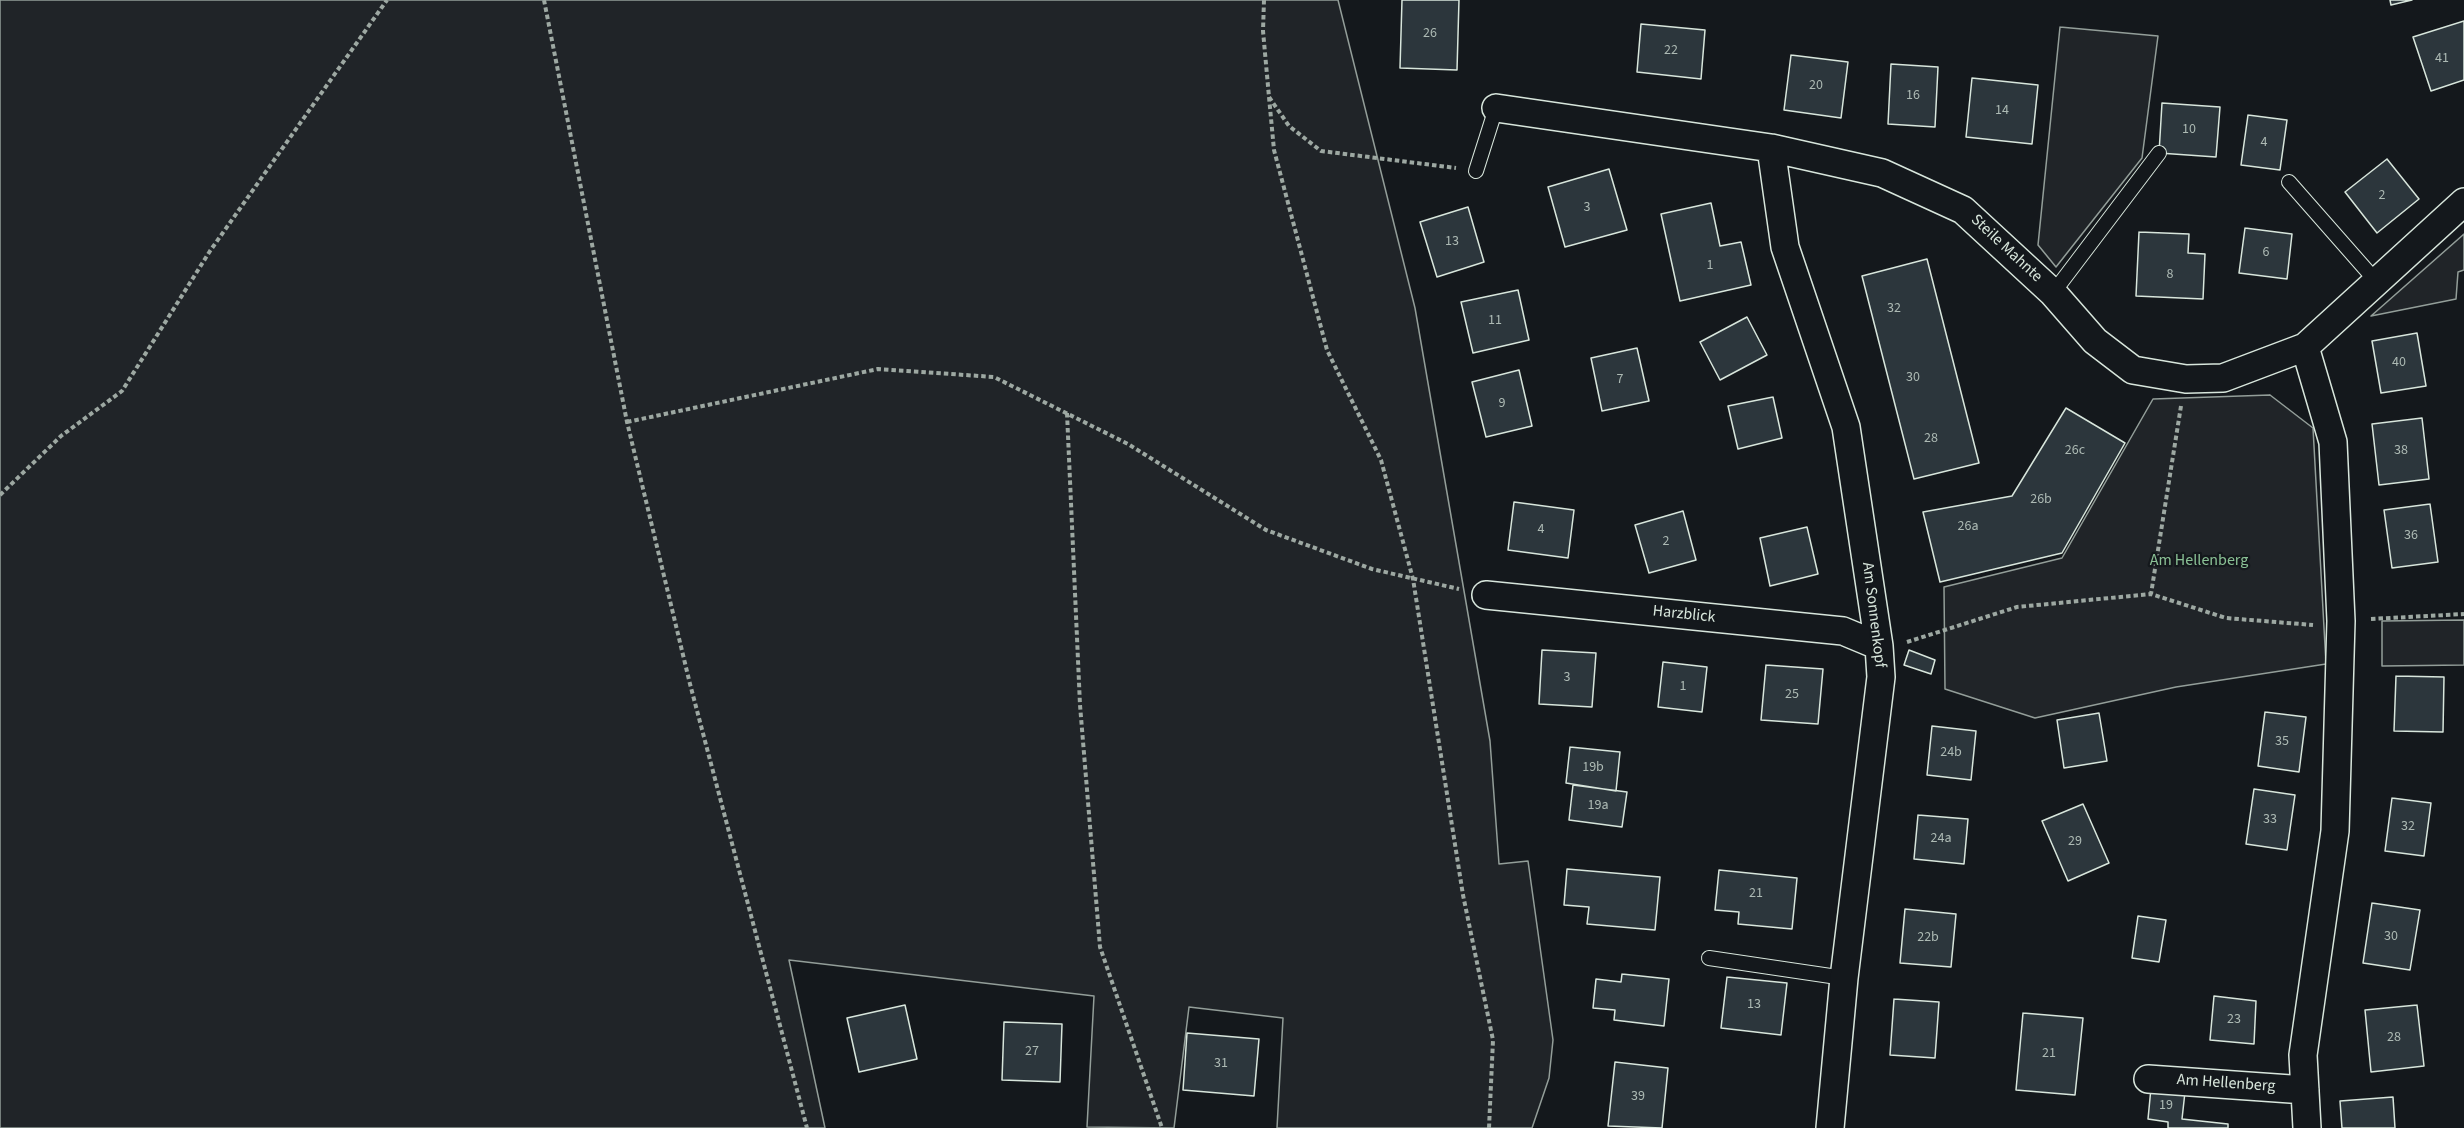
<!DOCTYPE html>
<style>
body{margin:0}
canvas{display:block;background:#14181c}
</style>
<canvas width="2464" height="1128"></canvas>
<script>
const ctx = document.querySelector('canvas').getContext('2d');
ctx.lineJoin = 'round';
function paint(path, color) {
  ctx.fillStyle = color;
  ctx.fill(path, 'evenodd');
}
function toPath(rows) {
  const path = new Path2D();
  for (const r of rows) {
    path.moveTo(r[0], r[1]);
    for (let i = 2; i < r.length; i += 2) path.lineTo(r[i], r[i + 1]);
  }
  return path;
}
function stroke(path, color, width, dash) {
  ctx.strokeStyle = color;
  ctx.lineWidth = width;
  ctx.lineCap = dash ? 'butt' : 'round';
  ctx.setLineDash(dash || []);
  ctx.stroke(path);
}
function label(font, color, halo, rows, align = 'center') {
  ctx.font = font + ' "Source Sans 3",sans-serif';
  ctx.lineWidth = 4.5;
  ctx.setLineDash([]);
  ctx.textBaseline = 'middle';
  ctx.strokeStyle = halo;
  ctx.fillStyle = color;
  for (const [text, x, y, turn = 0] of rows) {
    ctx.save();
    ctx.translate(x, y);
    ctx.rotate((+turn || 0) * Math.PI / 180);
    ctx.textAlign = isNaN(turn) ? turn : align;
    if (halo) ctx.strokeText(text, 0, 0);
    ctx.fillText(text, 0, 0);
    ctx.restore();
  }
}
const green = toPath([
 [0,0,1338,0,1415,308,1490,741,1499,864,1528,861,1553,1040,1549,1078,1532,1128,1277,1128,1283,1018,1189,1007,1174,1128,1087,1127,1094,996,789,960,825,1128,0,1128,0,0],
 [2060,27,2158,36,2142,158,2056,267,2038,245,2060,27],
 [2464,234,2464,270,2458,272,2456,299,2371,316,2464,234],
 [2270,395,2313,428,2326,664,2176,687,2035,718,1945,689,1944,587,2062,558,2153,399,2270,395],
 [2464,620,2464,665,2382,666,2382,621,2464,620]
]);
paint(green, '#202428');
stroke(green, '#939e99', 1.5);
const building = toPath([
 [1402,0,1459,0,1457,70,1400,68,1402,0],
 [2390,0,2412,0,2391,5,2390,0],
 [2464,21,2464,80,2431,91,2413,37,2464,21],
 [1641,24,1705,30,1701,79,1637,72,1641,24],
 [1791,55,1848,62,1841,118,1784,110,1791,55],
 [1891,64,1938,67,1935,127,1888,124,1891,64],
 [1972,78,2038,85,2032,144,1966,137,1972,78],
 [2162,103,2220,107,2216,157,2159,153,2162,103],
 [2248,115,2287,120,2280,170,2241,165,2248,115],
 [2387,159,2419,199,2377,233,2345,192,2387,159],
 [1609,169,1627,230,1565,247,1548,187,1609,169],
 [1711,203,1720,246,1741,242,1751,285,1680,301,1661,214,1711,203],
 [1468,207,1484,262,1437,277,1420,222,1468,207],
 [2245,228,2292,234,2287,279,2239,273,2245,228],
 [2139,232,2189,234,2188,253,2205,254,2203,299,2136,296,2139,232],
 [1927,259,1979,463,1914,479,1862,276,1927,259],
 [1518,290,1529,340,1473,353,1461,302,1518,290],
 [1747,317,1767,355,1720,380,1700,342,1747,317],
 [2417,333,2426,386,2381,393,2372,341,2417,333],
 [1637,348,1649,401,1602,411,1591,358,1637,348],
 [1519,370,1532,426,1486,437,1472,382,1519,370],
 [1773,397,1782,438,1738,449,1728,406,1773,397],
 [2066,408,2125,443,2062,553,1940,582,1923,512,2012,496,2066,408],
 [2422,418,2429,479,2379,485,2372,424,2422,418],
 [1514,502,1574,510,1568,558,1508,550,1514,502],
 [2430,504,2438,562,2392,568,2384,510,2430,504],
 [1683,511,1696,560,1649,573,1635,525,1683,511],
 [1807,527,1818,574,1770,586,1760,538,1807,527],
 [1542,650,1596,653,1592,707,1539,704,1542,650],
 [1909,650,1935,660,1931,674,1904,665,1909,650],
 [1663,662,1707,667,1702,712,1658,707,1663,662],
 [1766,665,1823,669,1818,724,1761,720,1766,665],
 [2396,676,2444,677,2443,732,2394,731,2396,676],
 [2265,712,2306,717,2299,772,2258,766,2265,712],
 [2099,713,2107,761,2064,768,2057,720,2099,713],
 [1932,726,1976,731,1971,780,1927,775,1932,726],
 [1570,747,1620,752,1616,791,1566,783,1570,747],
 [1573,785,1627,792,1622,827,1569,820,1573,785],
 [2254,789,2295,795,2287,850,2246,844,2254,789],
 [2392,798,2431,803,2424,856,2385,851,2392,798],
 [2083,804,2109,863,2068,881,2042,821,2083,804],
 [1918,815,1968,819,1964,864,1914,859,1918,815],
 [1567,869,1660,877,1655,930,1587,924,1589,907,1564,905,1567,869],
 [1719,870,1797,878,1792,929,1738,924,1739,912,1715,910,1719,870],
 [2372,903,2420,910,2410,970,2363,963,2372,903],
 [1905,909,1956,914,1951,967,1900,963,1905,909],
 [2138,916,2166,920,2159,962,2132,958,2138,916],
 [1622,974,1669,979,1664,1026,1614,1020,1615,1010,1593,1008,1596,979,1621,982,1622,974],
 [1727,977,1787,983,1781,1035,1721,1028,1727,977],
 [2214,996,2256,1001,2254,1044,2210,1040,2214,996],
 [1894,999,1939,1002,1935,1058,1890,1055,1894,999],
 [905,1005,917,1059,859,1072,847,1018,905,1005],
 [2417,1005,2424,1066,2371,1072,2365,1010,2417,1005],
 [2023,1013,2083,1018,2075,1095,2016,1090,2023,1013],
 [1004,1022,1062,1024,1060,1082,1002,1080,1004,1022],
 [1187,1033,1259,1039,1254,1096,1183,1090,1187,1033],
 [1615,1062,1668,1068,1662,1128,1608,1126,1615,1062],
 [2151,1088,2185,1092,2182,1119,2228,1124,2228,1128,2168,1128,2168,1122,2148,1119,2151,1088],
 [2393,1097,2395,1128,2342,1128,2340,1101,2393,1097]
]);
paint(building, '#2c363c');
stroke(building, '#d8e6dc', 1.5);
const service = toPath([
 [1476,171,1496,108],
 [2289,182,2376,281],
 [2053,293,2159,153],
 [1709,958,1844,978]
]);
const minor = toPath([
 [1496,108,1771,148,1882,173,1963,210,2053,293,2095,341,2133,370,2186,379,2223,378,2305,347,2464,202],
 [1771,148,1785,247,1846,427,1879,646,1881,677,1844,978,1830,1128],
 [2305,347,2333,442,2341,621,2335,831,2303,1055,2307,1128],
 [1486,595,1843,631,1879,646],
 [2148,1079,2305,1090]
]);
stroke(service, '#d8e6dc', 16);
stroke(minor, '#d8e6dc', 30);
stroke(toPath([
 [544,0,627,422,690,684,807,1128],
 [1264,0,1263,31,1269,97,1289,126,1321,151,1456,168],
 [1269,97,1274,150,1327,350,1381,460,1413,579,1463,895,1493,1040,1489,1128],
 [2181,406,2151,594,2226,618,2313,625],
 [1067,413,1080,705,1100,947,1162,1128],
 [627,422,878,369,994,377,1128,444,1266,530,1372,569,1459,589],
 [0,495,61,436,122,391,210,251,387,0],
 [2371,619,2464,614],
 [1907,642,2017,607,2151,594]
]), '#9da8a2', 4, [4.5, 3]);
stroke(service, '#14181c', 14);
stroke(minor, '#14181c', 27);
label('14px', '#adbab4', null, [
 ["26",1430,34],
 ["22",1671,51],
 ["41",2442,59],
 ["20",1816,86],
 ["16",1913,96],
 ["14",2002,111],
 ["10",2189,130],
 ["4",2264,143],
 ["2",2382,196],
 ["3",1587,208],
 ["13",1452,242],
 ["6",2266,253],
 ["1",1710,266],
 ["8",2170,275],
 ["32",1894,309],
 ["11",1495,321],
 ["40",2399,363],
 ["30",1913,378],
 ["7",1620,380],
 ["9",1502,404],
 ["28",1931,439],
 ["26c",2075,451],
 ["38",2401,451],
 ["26b",2041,500],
 ["26a",1968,527],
 ["4",1541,530],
 ["36",2411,536],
 ["2",1666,542],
 ["3",1567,678],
 ["1",1683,687],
 ["25",1792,695],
 ["35",2282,742],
 ["24b",1951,753],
 ["19b",1593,768],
 ["19a",1598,806],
 ["33",2270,820],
 ["32",2408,827],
 ["24a",1941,839],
 ["29",2075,842],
 ["21",1756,894],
 ["30",2391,937],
 ["22b",1928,938],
 ["13",1754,1005],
 ["23",2234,1020],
 ["28",2394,1038],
 ["27",1032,1052],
 ["21",2049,1054],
 ["31",1221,1064],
 ["39",1638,1097],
 ["19",2166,1106]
]);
label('16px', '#d8e6dc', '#14181c', [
 ["Steile Mahnte",2006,249,43],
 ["Harzblick",1684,615,6],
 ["Am Sonnenkopf",1873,615,83],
 ["Am Hellenberg",2226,1084,4]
]);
label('16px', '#8ac095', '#14181c', [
 ["Am Hellenberg",2199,561]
]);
</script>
